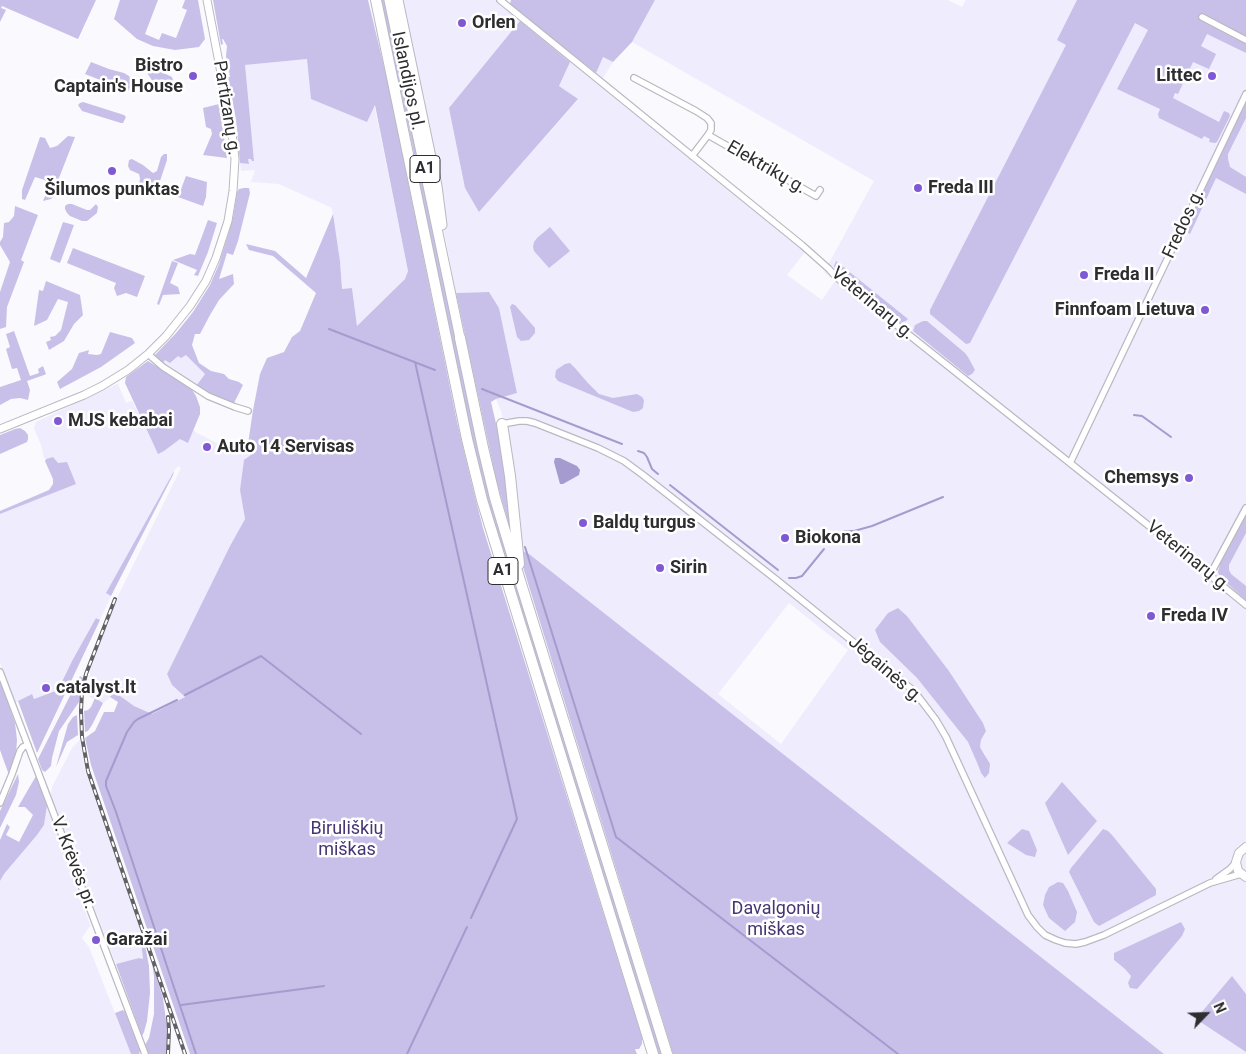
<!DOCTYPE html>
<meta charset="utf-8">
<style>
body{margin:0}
#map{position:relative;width:1246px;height:1054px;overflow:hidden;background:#faf9fe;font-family:Roboto,sans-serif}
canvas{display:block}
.north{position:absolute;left:1181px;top:989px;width:50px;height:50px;-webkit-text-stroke:4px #fff;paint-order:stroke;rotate:66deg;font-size:14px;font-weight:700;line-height:20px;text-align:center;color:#2e2e31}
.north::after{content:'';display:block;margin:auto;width:18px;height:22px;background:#2e2e31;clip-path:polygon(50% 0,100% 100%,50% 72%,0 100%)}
</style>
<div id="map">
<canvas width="1246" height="1054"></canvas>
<div class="north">N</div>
</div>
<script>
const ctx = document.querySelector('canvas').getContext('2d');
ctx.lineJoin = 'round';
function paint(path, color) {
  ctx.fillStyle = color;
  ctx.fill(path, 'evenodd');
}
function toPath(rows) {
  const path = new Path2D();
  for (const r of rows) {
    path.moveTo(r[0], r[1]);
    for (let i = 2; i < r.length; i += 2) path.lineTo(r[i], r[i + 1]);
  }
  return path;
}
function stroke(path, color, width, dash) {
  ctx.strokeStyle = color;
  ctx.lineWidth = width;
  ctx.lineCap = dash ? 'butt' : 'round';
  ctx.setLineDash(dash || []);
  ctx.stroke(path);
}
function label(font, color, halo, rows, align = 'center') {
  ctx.font = font + ' Roboto,sans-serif';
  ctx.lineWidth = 5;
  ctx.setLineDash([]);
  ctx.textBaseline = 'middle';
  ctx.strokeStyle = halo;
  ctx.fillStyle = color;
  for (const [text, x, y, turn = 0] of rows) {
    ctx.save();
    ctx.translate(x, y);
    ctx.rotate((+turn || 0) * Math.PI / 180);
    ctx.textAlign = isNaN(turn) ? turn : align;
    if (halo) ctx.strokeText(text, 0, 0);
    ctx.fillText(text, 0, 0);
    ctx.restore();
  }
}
paint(toPath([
 [400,0,495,0,506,10,510,4,595,72,603,57,613,62,603,78,809,247,787,275,822,300,835,281,824,272,874,181,632,42,655,0,948,0,962,7,966,0,1246,0,1246,994,1231,977,1246,1054,1164,1054,520,550,509,444,501,411,496,399,517,393,499,308,489,292,456,293,424,128,424,111,425,100,420,91],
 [570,62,559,86,578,100,479,212],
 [789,603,848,650,781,744,718,694],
 [897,608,907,616,949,671,983,723,986,731,981,740,980,747,986,755,981,773,978,765,968,742,917,678,880,642],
 [1182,936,1128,983,1131,976,1125,969,1114,960],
 [307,59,367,122,374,104,408,271,405,279,357,326,352,288,342,289,340,261,332,208,279,184,251,182,255,170,241,171,240,163,248,164,248,159,251,159,254,160,244,65],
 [178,355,186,355,205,374,196,386,162,364,165,359],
 [117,384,118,384,126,403,132,401,158,453,164,451,180,438,188,442,193,430,197,433,234,452,248,444,252,455,240,490,245,519,230,546,167,674,172,685,185,697,152,715,134,706,113,692,110,697,103,703,86,695,91,668,116,600,181,468,178,466,174,471,107,593,111,596,100,620,97,618,72,661,58,690,34,699,32,694,15,703,0,663,0,514,75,484,58,463,49,459,44,458,41,445,34,428,36,422],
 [80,740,85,770,139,926,143,960,139,958,116,964,53,802,51,795,52,787,72,748],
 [47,806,91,927,89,927,82,938,89,947,131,1054,0,1054,0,881,4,874,37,835,44,825]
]), '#efecfd');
paint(toPath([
 [0,0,96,0,78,39,2,6,1,8,6,10,0,22],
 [120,0,158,0,145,34,159,40,162,33,176,38,187,10,182,8,185,0,198,0,205,39,199,47,175,50,153,46,137,39,114,19],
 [213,0,368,0,387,79,457,422,474,493,483,528,642,1037,642,1044,639,1049,635,1049,637,1054,190,1054,91,765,85,738,95,731,104,712,114,712,118,702,110,697,113,691,134,706,152,714,185,697,172,685,167,674,230,546,245,519,240,490,244,460,251,455,248,444,253,410,260,374,267,358,284,352,292,337,300,331,316,293,273,256,249,250,246,244,275,251,306,278,333,214,340,261,342,289,352,288,357,326,405,279,408,271,375,105,367,122,311,99,307,59,245,65,254,161,252,161,251,159,248,159,249,164,240,163,236,120,228,77,230,77,229,71,227,71,225,64,227,63,226,56,227,46,223,39,222,39,223,44,221,45],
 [381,0,386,0,466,389,663,1054,657,1054,496,536,468,425,427,225,416,163],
 [511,0,655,0,632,42,613,62,603,57,596,73,510,4],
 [1077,0,1246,0,1246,53,1207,34,1201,46,1216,54,1209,69,1193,62,1178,94,1175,93,1173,98,1219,122,1224,111,1229,113,1230,116,1217,142,1215,143,1209,142,1210,139,1204,136,1202,139,1159,118,1158,114,1160,109,1117,89,1148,30,1135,23,970,343,966,344,930,314,930,310,1066,45,1057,40],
 [520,21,570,62,559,86,578,99,479,212,465,188,449,108],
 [91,62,109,69,124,73,129,76,132,82,131,87,128,91,85,74],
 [149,66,172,77,173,80,169,84,156,86,147,73],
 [83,102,124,115,126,117,123,123,121,123,82,111,78,105,80,103],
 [1246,102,1246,118,1228,154,1228,159,1230,167,1246,177,1246,194,1216,178,1190,234,1187,232,1185,228],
 [219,104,222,123,227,158,203,155,212,134,211,129,206,127,203,108],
 [68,136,75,137,57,183,60,189,58,193,51,199,43,201,45,196,46,185,45,180,35,177,25,200,22,199,22,190,40,137,45,138,50,148,57,146],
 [164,154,167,154,167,160,158,187,148,195,143,195,140,193,139,186,140,178,139,174,130,170,128,166,129,160,132,159,143,165,153,173,157,171,161,157],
 [186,176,207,182,206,197,203,206,178,197],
 [244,188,249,188,250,193,238,241,233,255,227,253,219,279,233,274,234,284,219,300,210,315,200,334,195,334,192,345,199,363,211,371,224,374,229,379,239,382,243,385,234,403,212,395,196,386,205,374,186,355,181,358,178,356,170,363,165,360,162,364,155,359,155,355,177,332,193,312,210,285,219,264,228,235,233,218,237,192,239,189],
 [68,204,72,204,87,210,90,210,96,204,98,207,97,213,87,221,82,221,70,216,67,213,65,209,65,206],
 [15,206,38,215,21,260,24,262,7,307,6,327,0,329,0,292,10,262,0,245,0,242,3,237,4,223,9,222,14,216],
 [208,220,217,223,208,252,198,276,194,275,197,270,173,260,190,254,195,255],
 [63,222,74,225,60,263,50,259],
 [550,227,570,251,549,268,534,251,533,247,534,242,537,238],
 [73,248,145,276,137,297,126,293,117,296,114,288,116,283,67,263],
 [172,261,178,263,170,283,178,287,180,294,163,295,159,305,157,304],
 [836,261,908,319,906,321,900,323,836,271,834,266],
 [46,281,80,295,83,315,74,324,64,341,49,350,46,342,51,340,50,337,55,336,61,330,68,302,58,299,47,320,34,326,39,290,43,291],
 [489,292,499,308,517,393,496,399,491,402,498,432,503,443,513,540,496,479,456,293],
 [512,304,515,305,535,328,535,333,529,340,521,341,517,337,510,307],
 [923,321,927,321,965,353,968,357,975,370,972,374,968,376,913,331,915,325],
 [14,331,30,376,39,373,38,369,43,366,46,374,44,375,27,381,30,390,28,400,20,398,11,399,0,405,0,387,21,380,17,368,12,369,6,349,10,347,6,334],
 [110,332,132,338,135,343,101,367,60,389,57,382,72,369,79,353,89,350,88,354,97,355,101,354],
 [148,361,191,388,196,396,200,407,200,414,188,443,180,439,164,451,158,454,125,383,126,377],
 [570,363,575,368,587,382,599,394,613,398,637,394,642,397,644,400,643,408,639,411,633,412,558,381,555,377,556,370,565,364],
 [20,428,25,431,28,435,28,439,27,442,0,454,0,435,15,429],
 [53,457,58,463,67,462,76,484,0,514,0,511,49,490,53,484,53,479,45,461,46,459],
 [174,471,173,475,111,596,106,593],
 [1246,515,1246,533,1229,565,1229,570,1231,574,1246,586,1246,600,1220,577,1218,572,1221,560],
 [520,550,529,554,1164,1054,673,1054,523,567],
 [898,608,907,616,949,671,983,723,986,731,981,740,980,747,990,764,989,773,985,778,981,773,978,765,968,742,917,678,880,642,875,630,888,613],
 [96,618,100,620,37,753,18,701,32,694,34,699,58,690,72,661],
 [80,676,83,678,79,702,59,731,52,758,51,766,45,772,42,770,38,759],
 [0,681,15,723,17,740,16,753,9,775,0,750],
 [95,698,103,703,92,725,88,731,85,732,84,711,88,710,91,707],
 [77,715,78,735,67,742,56,767,68,724,73,717],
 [18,774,19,782,16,795,0,828,0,811],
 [36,776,47,806,44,825,37,835,4,874,0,881,0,840,7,824,10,827,6,835,19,842,33,815,25,807,18,807],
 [1062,782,1097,821,1068,855,1045,803],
 [1022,829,1029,831,1037,850,1035,857,1026,855,1007,843],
 [1103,829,1108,831,1112,835,1156,889,1156,895,1099,926,1094,922,1069,872,1071,868],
 [1058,882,1063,883,1068,891,1077,912,1075,922,1065,931,1049,918,1043,905,1045,895,1049,887],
 [1181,922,1185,929,1182,936,1137,989,1130,988,1128,983,1131,976,1125,969,1114,960,1114,953],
 [140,934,144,940,149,966,150,993,147,1021,144,1032,142,1036,116,964,139,958,143,959],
 [152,962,163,998,168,1035,167,1054,149,1054,145,1045,149,1038,154,1014,154,977],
 [1232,976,1246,994,1246,1052,1196,1019],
 [123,1010,125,1012,140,1051,139,1054,131,1054,115,1013]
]), '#c8c0e9');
paint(toPath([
 [555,458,560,458,577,466,580,470,579,475,563,484,560,484,554,462]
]), '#a69bce');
stroke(toPath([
 [329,329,435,370],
 [415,362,517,819,471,918],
 [482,389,622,444],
 [1134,415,1142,416,1171,437],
 [638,451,644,453,647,457,652,469,658,474],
 [670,485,778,570],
 [830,542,837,534,845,531,854,531,872,526,943,497],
 [525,547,616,837,898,1054],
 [789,578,796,578,802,576,824,549],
 [185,695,261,656,361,734],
 [177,700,138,719,134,722,127,732,106,781,106,786,116,812,196,1054],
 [181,1005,324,986],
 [407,1054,467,927]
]), '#a69bce', 2);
const minor = toPath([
 [500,0,802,245,829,269,835,276,1168,541,1246,605],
 [1202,17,1246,40],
 [634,78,696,111,707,118,711,123,711,130,708,135],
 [692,156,708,135,816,196,820,190],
 [148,354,163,367,208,396,235,407,248,411],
 [502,424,519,421,527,421,535,423,598,448,624,461,643,475,778,581,914,691,936,720,946,737,1028,915,1037,927,1045,935,1056,940,1065,943,1076,944,1085,942,1104,935,1210,883,1241,874],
 [1070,463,1246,94],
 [1210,575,1246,508],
 [0,672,145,1054],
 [0,803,12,774,20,751,23,747,28,745],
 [1216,879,1230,869,1236,862]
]);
const tertiary = toPath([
 [0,429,84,395,102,386,128,370,148,354,166,336,190,306,206,281,216,258,228,221,233,191,235,159,231,125,207,0]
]);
const secondary = toPath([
 [1246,847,1239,853,1236,862,1238,871,1246,877]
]);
const trunk = toPath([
 [389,0,460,338],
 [398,0,437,186,442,225]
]);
const motorway = toPath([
 [376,0,467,439,482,500,653,1054],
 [460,338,483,448,495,498,513,558,667,1054],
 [502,424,510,476,519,564]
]);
stroke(minor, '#bab9c1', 8);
stroke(tertiary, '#bab9c1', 9);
stroke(secondary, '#bab9c1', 10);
stroke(trunk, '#bab9c1', 11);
stroke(motorway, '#bab9c1', 12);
stroke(minor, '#fff', 5.5);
stroke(tertiary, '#fff', 7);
stroke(secondary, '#fff', 8);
stroke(trunk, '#fff', 9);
stroke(motorway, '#fff', 10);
const rail = toPath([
 [115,599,86,674,82,691,81,711,82,737,88,771,185,1054],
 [168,1017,169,1030,168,1054]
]);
stroke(rail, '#626266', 4);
stroke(rail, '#fff', 2, [5.5]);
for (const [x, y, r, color] of [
 [462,23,5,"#7f59d3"],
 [193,76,5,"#7f59d3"],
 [1212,76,5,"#7f59d3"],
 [112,171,5,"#7f59d3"],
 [918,188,5,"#7f59d3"],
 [1084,275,5,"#7f59d3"],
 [1205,310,5,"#7f59d3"],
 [58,421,5,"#7f59d3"],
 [207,447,5,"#7f59d3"],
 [1189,478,5,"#7f59d3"],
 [583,523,5,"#7f59d3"],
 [785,538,5,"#7f59d3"],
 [660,568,5,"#7f59d3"],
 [1151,616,5,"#7f59d3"],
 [46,688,5,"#7f59d3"],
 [96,940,5,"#7f59d3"]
]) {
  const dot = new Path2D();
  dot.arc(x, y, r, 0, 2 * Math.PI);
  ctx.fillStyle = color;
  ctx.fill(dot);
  stroke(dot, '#fff', 2);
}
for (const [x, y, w] of [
 [425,169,30],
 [503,571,30]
]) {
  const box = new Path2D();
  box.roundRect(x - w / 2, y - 13.5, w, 27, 4);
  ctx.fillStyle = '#fff';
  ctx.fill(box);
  stroke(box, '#2e2e31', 1);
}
label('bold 16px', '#2e2e31', null, [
 ["A1",425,169],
 ["A1",503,571]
]);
label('bold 18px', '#2e2e31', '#fff', [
 ["Orlen",472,23],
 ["Bistro",183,66,"right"],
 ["Captain's House",183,87,"right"],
 ["Littec",1202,76,"right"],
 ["Freda III",928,188],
 ["Šilumos punktas",112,190,"center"],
 ["Freda II",1094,275],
 ["Finnfoam Lietuva",1195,310,"right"],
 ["MJS kebabai",68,421],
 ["Auto 14 Servisas",217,447],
 ["Chemsys",1179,478,"right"],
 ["Baldų turgus",593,523],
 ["Biokona",795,538],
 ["Sirin",670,568],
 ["Freda IV",1161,616],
 ["catalyst.lt",56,688],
 ["Garažai",106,940]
], 'left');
label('18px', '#2e2e31', '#fff', [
 ["Islandijos pl.",407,81,78],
 ["Partizanų g.",226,108,81],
 ["Elektrikų g.",766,168,30],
 ["Fredos g.",1184,224,-65],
 ["Veterinarų g.",872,304,40],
 ["Veterinarų g.",1188,557,39],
 ["Jėgainės g.",885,670,41],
 ["V. Krėvės pr.",73,863,69]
]);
label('18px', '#473473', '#fff', [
 ["Biruliškių",347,829],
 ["miškas",347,850],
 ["Davalgonių",776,909],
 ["miškas",776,930]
]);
</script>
